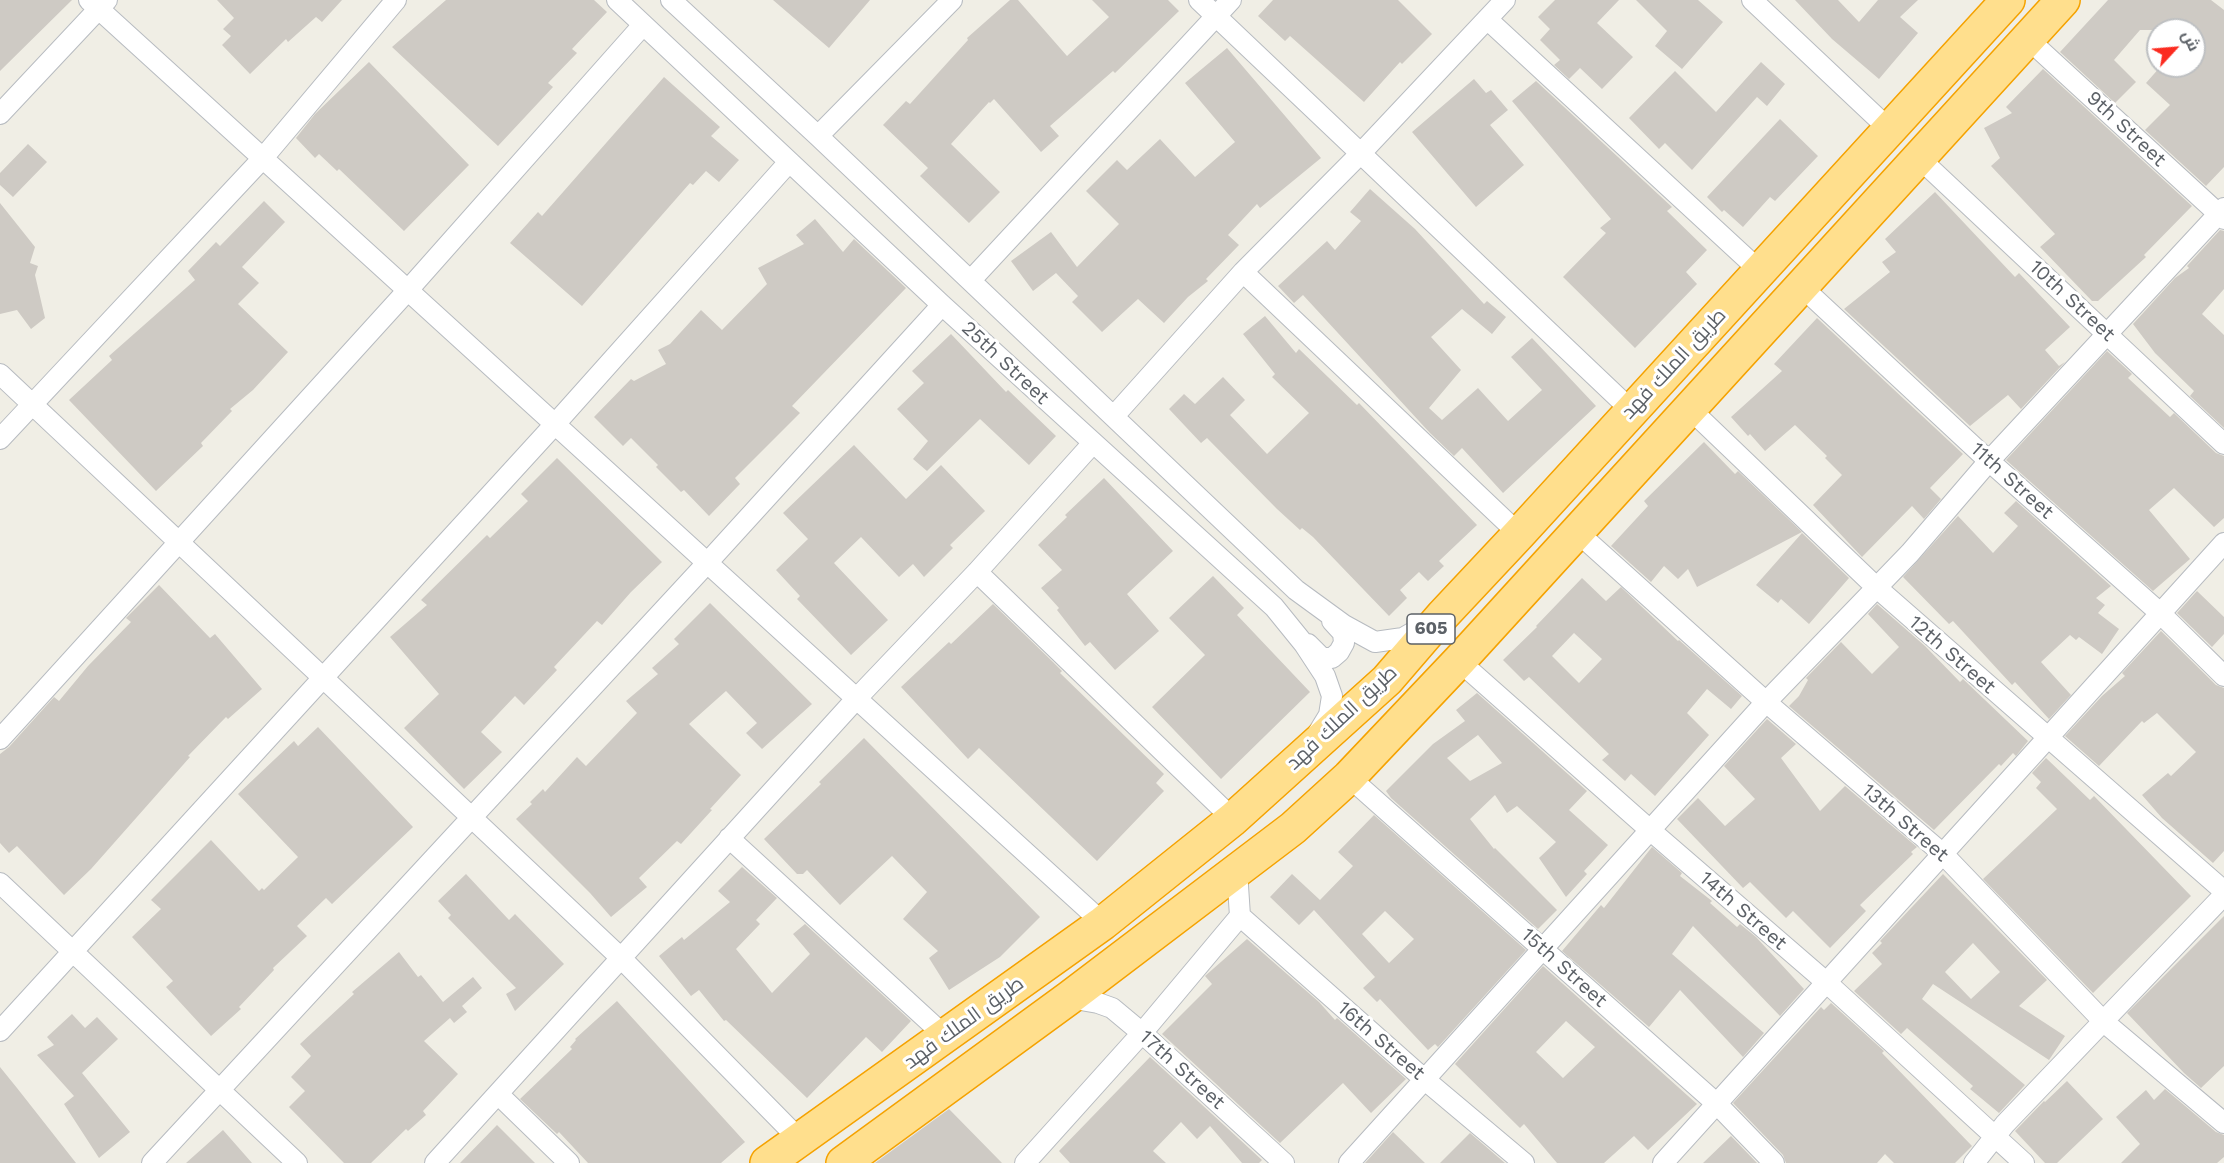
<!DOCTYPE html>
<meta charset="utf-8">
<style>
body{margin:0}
#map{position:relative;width:2224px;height:1163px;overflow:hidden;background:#f0eee5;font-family:"Work Sans",Cairo,sans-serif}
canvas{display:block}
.north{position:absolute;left:2146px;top:18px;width:60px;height:60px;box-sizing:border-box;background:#fff;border:2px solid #bec0c2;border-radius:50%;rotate:64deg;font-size:16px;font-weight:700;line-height:24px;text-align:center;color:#5c6167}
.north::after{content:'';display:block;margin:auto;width:21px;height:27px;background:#fb2b20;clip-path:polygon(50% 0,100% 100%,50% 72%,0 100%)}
</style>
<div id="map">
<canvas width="2224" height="1163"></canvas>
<div class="north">ش</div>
</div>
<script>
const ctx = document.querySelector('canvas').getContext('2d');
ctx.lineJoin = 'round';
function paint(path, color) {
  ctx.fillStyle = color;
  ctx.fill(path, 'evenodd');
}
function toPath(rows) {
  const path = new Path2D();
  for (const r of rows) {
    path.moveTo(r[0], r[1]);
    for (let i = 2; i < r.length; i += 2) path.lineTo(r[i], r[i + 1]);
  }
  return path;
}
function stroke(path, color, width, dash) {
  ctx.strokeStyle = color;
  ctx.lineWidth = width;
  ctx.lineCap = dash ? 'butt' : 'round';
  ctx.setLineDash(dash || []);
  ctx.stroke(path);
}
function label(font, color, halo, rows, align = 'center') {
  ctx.font = font + ' "Work Sans",Cairo,sans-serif';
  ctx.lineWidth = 6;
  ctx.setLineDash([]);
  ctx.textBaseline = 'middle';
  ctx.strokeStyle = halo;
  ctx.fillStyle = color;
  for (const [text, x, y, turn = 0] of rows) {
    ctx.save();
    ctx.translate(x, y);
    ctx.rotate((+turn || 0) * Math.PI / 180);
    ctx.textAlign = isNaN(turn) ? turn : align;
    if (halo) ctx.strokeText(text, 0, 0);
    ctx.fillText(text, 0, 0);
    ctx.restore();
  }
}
paint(toPath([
 [0,0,72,0,0,71],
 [217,0,342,0,322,22,316,17,288,42,286,39,250,74,222,45,231,36,223,29,234,18],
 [446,0,594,0,607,12,572,49,577,53,548,83,553,87,498,146,392,47],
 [773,0,870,0,829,48],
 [1010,0,1018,0,1067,56,1109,17,1092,0,1168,0,1179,11,1115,73,1113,71,1050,126,1059,136,1041,152,994,99,990,103,989,102,951,144,1000,192,969,223,920,176,928,168,883,125,906,101,910,104,968,40,967,38],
 [1273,0,1398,0,1432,34,1402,64,1400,62,1364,102,1290,36,1285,41,1258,16],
 [1555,0,1619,0,1597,23,1633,57,1602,89,1580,68,1569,79,1554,65,1560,60,1540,40,1550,29,1538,17],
 [1636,0,1698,0,1723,22,1682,69,1655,46,1667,31],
 [1795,0,1838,0,1859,22,1878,0,1918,0,1900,17,1918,33,1879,79,1832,39],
 [2108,0,2211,0,2224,10,2224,167,2206,186,2145,130,2170,105,2146,83,2161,66,2194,66,2194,30,2140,30,2114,60,2136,82,2115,103,2060,52],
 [1227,48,1321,158,1260,208,1257,204,1228,235,1239,245,1206,279,1208,281,1188,297,1164,323,1138,299,1102,332,1072,302,1078,296,1056,273,1033,291,1011,261,1051,232,1077,267,1119,224,1086,191,1117,160,1127,170,1160,139,1195,177,1235,142,1185,83],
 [369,62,469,165,404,231,339,169,337,171,319,154,315,158,296,138,315,114],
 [1761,62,1785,84,1767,106,1757,97,1692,170,1665,143,1659,149,1629,118,1675,71,1716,112],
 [2043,69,2192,206,2144,255,2146,257,2098,301,2092,301,2040,247,2055,234,1991,166,2000,158,1984,128,2012,113,2006,107],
 [664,77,720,127,711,136,739,160,719,182,706,171,693,185,690,183,582,306,510,243,538,212,542,216],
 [1474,79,1486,93,1491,90,1508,110,1490,125,1524,165,1476,207,1412,132],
 [1536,81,1672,207,1667,211,1707,250,1686,272,1697,284,1635,348,1563,277,1606,233,1600,228,1611,219,1512,101],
 [1780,119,1818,156,1775,201,1770,197,1743,227,1724,210,1722,212,1707,197],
 [28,144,47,162,13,197,0,185,0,173],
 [1370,189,1415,229,1484,304,1487,301,1506,317,1492,334,1462,309,1431,337,1461,370,1429,408,1442,420,1478,388,1508,421,1542,390,1511,357,1532,338,1596,406,1503,493,1462,448,1454,456,1430,433,1303,295,1294,303,1278,286,1327,241,1335,250,1361,221,1350,212],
 [1935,192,2015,277,2019,273,2070,327,2045,350,2059,366,2065,362,2021,409,2008,395,1970,426,1844,309,1890,272,1882,262,1896,252,1885,239],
 [264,201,285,222,242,267,259,283,238,304,288,352,253,390,230,409,232,411,201,443,203,446,156,491,69,400,112,360,109,356,195,280,188,271,216,242,220,246],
 [0,203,35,247,30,263,38,266,35,275,45,318,31,329,17,310,0,314],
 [815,219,843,252,854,239,906,288,792,406,800,413,735,478,740,484,709,516,684,490,681,492,656,467,658,465,631,438,623,446,594,417,631,379,634,381,666,364,658,350,670,344,701,310,722,330,767,284,758,268,804,244,796,235],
 [2220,230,2224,231,2224,289,2202,314,2224,335,2224,428,2190,396,2194,391,2155,353,2133,324,2175,278,2189,268,2187,266],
 [1265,316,1296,353,1299,349,1357,405,1359,403,1477,525,1439,561,1444,566,1428,581,1419,572,1400,590,1407,598,1389,616,1313,537,1302,528,1300,530,1277,509,1207,438,1201,443,1169,409,1184,394,1195,404,1223,377,1245,400,1230,415,1267,454,1309,413,1272,377,1275,374,1243,334],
 [1817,318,1963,454,1930,488,1941,499,1924,519,1912,506,1862,557,1813,505,1842,475,1825,458,1827,456,1795,425,1765,451,1750,434,1748,436,1731,417,1782,371,1774,364],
 [951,334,1006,392,1008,390,1056,436,1029,465,980,419,927,471,913,459,928,441,897,409,924,383,912,371],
 [2107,351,2132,374,2128,378,2170,417,2174,413,2216,453,2224,456,2224,518,2214,527,2174,488,2149,510,2190,559,2153,591,2006,460],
 [1704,442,1735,474,1738,471,1802,532,1697,587,1688,569,1678,579,1664,566,1651,582,1611,546,1648,506,1644,501],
 [854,445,906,499,941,465,985,511,950,545,953,548,924,577,913,564,899,577,861,537,834,563,888,620,851,655,797,599,800,596,776,570,808,539,783,513],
 [557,458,662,562,631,592,602,625,597,621,554,667,557,670,524,705,515,696,481,732,502,752,464,789,404,728,439,694,390,637,427,605,421,600,487,535,490,538,528,501,521,494],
 [1104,478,1173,551,1127,594,1159,631,1115,670,1090,642,1085,646,1057,610,1059,608,1041,588,1062,570,1038,545,1067,517,1065,515],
 [2016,501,2111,586,2096,598,2105,605,2098,613,2119,629,2102,654,2079,637,2076,640,2070,635,2041,662,2071,695,2049,719,2015,682,2012,685,1953,621,1949,624,1903,577,1958,516,1993,553,2018,526,2004,513],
 [1802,533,1849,578,1809,624,1781,599,1778,603,1756,585],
 [1213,576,1244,608,1237,615,1310,692,1221,779,1152,707,1205,655,1169,618],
 [1582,578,1606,601,1621,587,1678,641,1679,640,1742,696,1731,709,1707,689,1687,713,1709,735,1655,796,1631,774,1625,781,1602,760,1609,754,1529,677,1524,681,1503,660,1537,627,1536,626],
 [1574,633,1602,659,1579,683,1552,656],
 [159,585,210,638,215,634,262,689,228,719,226,717,188,756,190,757,91,869,64,895,17,846,9,853,0,843,0,754,9,747,54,697,59,701,88,666,131,622,126,618],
 [2197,591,2224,617,2224,634,2212,647,2177,613],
 [710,603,812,704,762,749,746,733,757,723,726,691,689,724,741,775,710,809,712,810,681,844,677,841,639,878,647,887,611,917,590,893,516,819,532,804,530,802,543,789,545,792,577,757,586,766,637,713,626,701,658,674,652,668,679,644,674,639],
 [993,604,1053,662,1062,671,1060,673,1164,774,1156,783,1164,791,1097,861,979,748,968,759,901,687,949,642,951,644],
 [1877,604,1925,646,1960,682,1963,679,2028,741,2016,756,2013,753,2001,766,1999,764,1934,830,1789,706,1799,696,1808,680,1806,678,1841,642,1872,674,1899,647,1868,614],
 [2161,631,2216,685,2224,688,2224,851,2213,863,2162,818,2142,795,2168,773,2171,776,2196,752,2157,713,2144,723,2142,721,2099,766,2065,736,2102,696,2125,676,2122,673],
 [1477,693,1587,791,1569,810,1608,845,1584,871,1587,874,1566,897,1539,858,1556,842,1517,806,1507,813,1495,795,1470,819,1494,849,1495,848,1557,910,1538,929,1391,798,1386,791,1433,744,1465,721,1456,710],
 [1478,735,1502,763,1470,781,1447,758],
 [1767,719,1796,744,1781,758,1820,811,1845,786,1917,847,1911,852,1913,854,1860,905,1866,911,1830,948,1793,911,1786,918,1750,882,1743,888,1677,819,1698,798,1725,826,1755,799,1724,766],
 [318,727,413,827,332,904,326,898,297,926,307,936,273,968,274,970,239,1007,241,1009,211,1036,166,987,173,981,132,937,161,909,151,900,211,840,259,891,262,888,264,890,298,857,238,794,294,741,298,746],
 [864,738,1040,917,1000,957,949,990,929,958,938,951,903,919,927,892,892,856,840,905,807,870,803,874,797,874,764,839,821,784,819,782],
 [2046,758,2090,800,2094,796,2191,896,2093,993,1983,879,2057,809,2036,788,2041,782,2032,773],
 [1374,815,1526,950,1438,1047,1435,1044,1428,1050,1380,999,1377,1002,1363,988,1375,977,1314,910,1299,925,1270,897,1292,874,1320,900,1353,866,1338,852],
 [1385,911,1414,939,1389,963,1362,934],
 [1652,847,1682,873,1680,876,1712,901,1710,903,1737,927,1740,924,1756,937,1804,989,1780,1016,1693,926,1672,954,1764,1033,1743,1057,1680,990,1649,1027,1562,951,1601,905,1604,908],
 [742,867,777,898,756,920,760,924,736,949,772,993,810,954,793,934,805,924,911,1021,882,1052,866,1037,807,1098,726,1020,724,1021,699,990,691,996,659,956,682,937,684,940,730,902,718,891],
 [466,874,509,920,515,914,564,964,515,1011,506,994,516,988,448,918,451,915,438,901],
 [1943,874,2047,980,2019,1006,2065,1036,2049,1060,1933,984,1922,999,2025,1085,1999,1113,1970,1089,1973,1086,1907,1028,1901,1034,1854,991,1882,964,1872,953,1882,943,1880,941],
 [1973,943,2000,972,1971,999,1945,972],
 [2224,916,2224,1066,2201,1088,2184,1073,2127,1013],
 [1247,939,1319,1002,1335,1020,1337,1018,1406,1079,1371,1113,1343,1083,1280,1143,1162,1034,1212,984,1205,976],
 [399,952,418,977,421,975,443,1002,473,977,482,988,462,1006,467,1012,454,1023,450,1018,424,1041,458,1074,423,1111,426,1115,408,1131,406,1129,371,1163,344,1163,289,1107,305,1091,291,1077,311,1056,300,1044,354,994,352,992],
 [1543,966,1697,1104,1648,1150,1634,1136,1604,1163,1557,1163,1524,1124,1520,1128,1455,1064],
 [1566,1021,1595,1047,1563,1078,1536,1052],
 [617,1001,745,1142,721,1163,588,1163,559,1132,557,1134,520,1099,572,1049,570,1047,576,1040,575,1039],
 [1831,1003,1884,1051,1882,1053,1972,1146,1955,1163,1894,1163,1885,1154,1877,1163,1786,1163,1783,1155,1733,1103,1821,1007,1824,1010],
 [72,1014,85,1028,97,1017,118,1039,82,1073,130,1132,99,1158,64,1104,74,1096,37,1055,54,1045,47,1037],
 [1150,1057,1262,1160,1259,1163,1242,1163,1210,1126,1197,1139,1181,1122,1153,1151,1166,1163,1070,1163,1059,1151],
 [0,1067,17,1088,76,1163,0,1163],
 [2067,1081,2103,1119,2057,1163,2045,1163,2015,1131,2044,1101,2045,1102],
 [2165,1089,2216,1132,2224,1135,2224,1157,2217,1163,2121,1163,2140,1144,2116,1117,2146,1090,2154,1100],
 [949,1109,1002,1163,875,1163],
 [497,1125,535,1163,460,1163],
 [223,1130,252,1163,186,1163],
 [1393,1132,1425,1163,1365,1163],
 [1470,1133,1505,1163,1440,1163],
 [1731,1136,1757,1163,1703,1163]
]), '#cecac4');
const minor = toPath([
 [89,0,1103,923],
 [617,0,942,305,1274,607,1304,644,1325,676,1332,696,1329,715,1318,733],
 [671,0,818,136,1296,590,1344,625,1375,642,1403,638,1422,627],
 [1199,0,1631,410],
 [1752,0,1890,130],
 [1487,19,1760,271],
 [2028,39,2224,219],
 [0,114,107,0],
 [818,136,952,0],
 [1919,158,2224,444],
 [1243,272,1519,534],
 [971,280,1231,0],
 [1801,286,1989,461,2160,613,2224,676],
 [0,374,621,958,801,1141],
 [1690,409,1876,587,2224,891],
 [1114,416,1243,272,1361,153,1505,0],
 [0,439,263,158,396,0],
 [1577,532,1766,702,1943,854,2104,1022,2224,1123],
 [977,572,1233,819],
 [1308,644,1322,658,1332,658,1339,652,1344,643,1343,633,1332,621],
 [1459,661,1650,830,1826,982,2024,1163],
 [0,739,408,290,643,25],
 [1349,777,1717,1104,1774,1163],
 [729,838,945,1036],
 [0,883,297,1163],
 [1240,916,1424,1079,1524,1163],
 [1069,998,1098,1003,1112,1008,1142,1033,1284,1163],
 [0,1031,556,423,789,162],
 [498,1094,569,1163],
 [152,1163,708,562,942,305],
 [435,1163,857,698,977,572,1093,443],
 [1025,1163,1142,1033,1240,916,1237,871],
 [1349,1163,1766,702,1910,553,1989,461,2224,208],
 [1663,1163,2224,543],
 [1974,1163,2005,1124,2224,895]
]);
const motorway = toPath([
 [767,1163,1103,923,1233,819,1387,680,1443,615,1519,534,2008,0],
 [843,1163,1069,998,1293,828,1349,777,1459,661,2063,0]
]);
stroke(minor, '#b7bbc0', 22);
stroke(motorway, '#f5a200', 36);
stroke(minor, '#fff', 20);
stroke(motorway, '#ffdf8d', 33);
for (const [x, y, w] of [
 [1431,629,48]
]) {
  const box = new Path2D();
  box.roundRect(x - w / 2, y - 15, w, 30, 4.5);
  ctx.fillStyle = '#fff';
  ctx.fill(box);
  stroke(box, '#5c6167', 1.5);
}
label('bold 18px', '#5c6167', null, [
 ["605",1431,629]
]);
label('20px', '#5c6167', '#fff', [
 ["9th Street",2126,129,43],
 ["10th Street",2072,301,43],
 ["25th Street",1005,363,43],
 ["طريق الملك فهد",1674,364,-47],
 ["11th Street",2012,481,42],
 ["12th Street",1952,655,41],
 ["طريق الملك فهد",1342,718,-43],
 ["13th Street",1905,823,41],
 ["14th Street",1743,911,41],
 ["15th Street",1564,968,42],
 ["طريق الملك فهد",964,1023,-36],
 ["16th Street",1381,1041,41],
 ["17th Street",1182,1070,42]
]);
</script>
